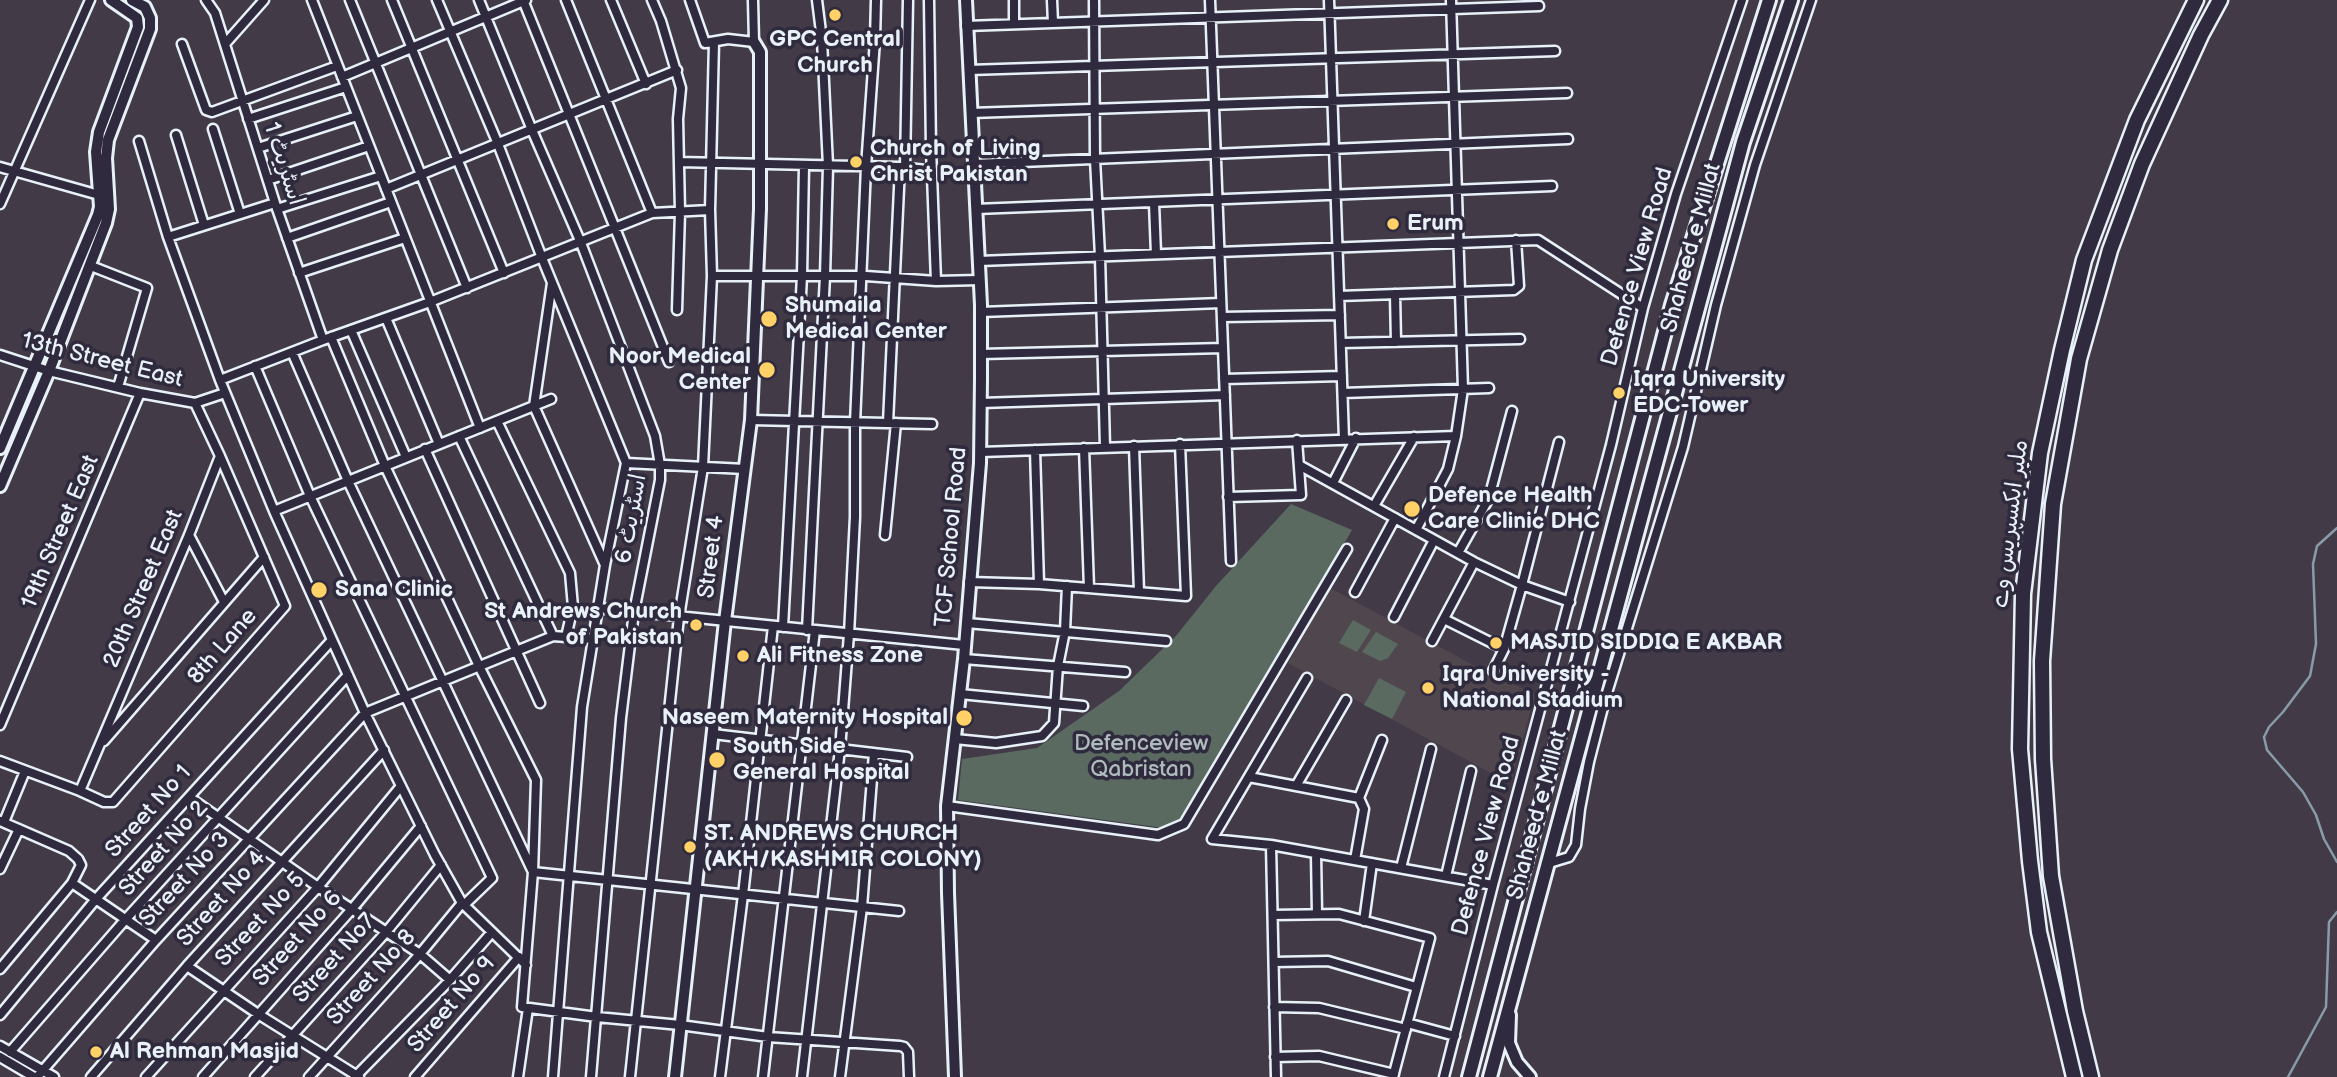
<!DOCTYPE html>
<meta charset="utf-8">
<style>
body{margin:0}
canvas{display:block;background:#423b47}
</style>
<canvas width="2337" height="1077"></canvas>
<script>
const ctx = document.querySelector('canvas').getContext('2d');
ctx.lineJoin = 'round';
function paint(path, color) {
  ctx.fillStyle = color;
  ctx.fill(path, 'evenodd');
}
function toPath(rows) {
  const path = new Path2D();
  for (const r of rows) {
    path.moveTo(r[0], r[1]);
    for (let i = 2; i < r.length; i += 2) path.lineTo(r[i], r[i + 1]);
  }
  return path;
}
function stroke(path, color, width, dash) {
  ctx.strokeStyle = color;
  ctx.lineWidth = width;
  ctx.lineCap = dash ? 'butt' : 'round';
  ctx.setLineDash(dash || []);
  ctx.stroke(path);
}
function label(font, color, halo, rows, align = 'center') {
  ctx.font = font + ' "Balsamiq Sans","Playpen Sans Arabic",sans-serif';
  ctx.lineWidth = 7;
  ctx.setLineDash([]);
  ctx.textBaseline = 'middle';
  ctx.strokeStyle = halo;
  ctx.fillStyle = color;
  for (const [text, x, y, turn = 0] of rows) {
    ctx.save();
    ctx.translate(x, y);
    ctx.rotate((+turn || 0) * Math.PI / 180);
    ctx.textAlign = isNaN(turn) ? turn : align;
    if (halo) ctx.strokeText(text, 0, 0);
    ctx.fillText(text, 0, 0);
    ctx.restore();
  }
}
paint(toPath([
 [1330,588,1486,672,1535,694,1512,778,1489,772,1288,663]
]), '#50474e');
paint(toPath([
 [1291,504,1352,530,1181,822,1171,829,958,800,962,759,1037,748,1119,691,1176,636,1216,586],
 [1353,620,1371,630,1357,652,1339,643],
 [1376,632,1398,644,1388,658,1380,661,1362,652],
 [1379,678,1406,692,1392,719,1364,705]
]), '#5a6a61');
stroke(toPath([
 [2337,528,2317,546,2313,564,2316,644,2310,676,2283,712,2269,727,2264,737,2267,750,2303,792,2316,815,2324,839,2337,862],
 [2288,1077,2326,1007,2329,922,2337,912]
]), '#899ba9', 2.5);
const street = toPath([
 [206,0,215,13,275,203,323,340],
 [312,0,480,428],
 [350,0,467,288],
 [392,0,504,273],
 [437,0,498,144,542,258,626,463,605,565,582,707,553,1077],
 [479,0,532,130,581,243,655,436,660,465,660,480,634,612,621,718,591,1077],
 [523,0,669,362],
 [566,0,652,213],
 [611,0,646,84],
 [652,0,661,21,681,88,678,119,680,212,677,310],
 [690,0,705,43,728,39,754,42,753,0],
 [929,0,931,149,936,281],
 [1014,0,1014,24],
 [1052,0,1053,23],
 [1094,0,1095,159,1100,256,1105,447],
 [1210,0,1231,561],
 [1329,0,1344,439],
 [966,26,1539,6],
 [182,44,206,110,212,112,337,66],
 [225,44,264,0],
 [969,70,1555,51],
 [342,77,526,0],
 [971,113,1567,93],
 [248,119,346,87],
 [213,129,240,214],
 [176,135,204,225],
 [139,141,168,237,220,380,274,511,365,713,435,855,462,903,526,965],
 [258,148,357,116],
 [679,162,900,167,925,170],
 [974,164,1568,139],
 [0,167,99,195],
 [905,168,908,0],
 [268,180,369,146],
 [386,189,677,70],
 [1154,203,1156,254],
 [0,204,90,0],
 [277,209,381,176],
 [976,209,1552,186],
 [168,237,275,203],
 [287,238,391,202],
 [979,261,1538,240,1643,308],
 [91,266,147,288,118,387],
 [299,273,405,238],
 [712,276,866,276,936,281,980,280],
 [552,283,534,406,605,565],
 [1395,294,1396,342],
 [1339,296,1514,290,1519,286,1516,240],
 [981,312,1221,303],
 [1222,317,1340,315],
 [386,318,439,444],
 [351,330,406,457],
 [331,337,385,466,479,666,536,780,533,872,522,1007,597,1017,680,1025,768,1037,900,1046,904,1047,908,1052,909,1077],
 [1341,343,1520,339],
 [292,352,348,481,533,872,899,911],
 [981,354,1223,348],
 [0,355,49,371,140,393,195,403,225,393],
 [255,366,310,496,492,878,464,905],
 [1224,379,1342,376],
 [220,380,323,340,430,302,652,213,710,210],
 [1343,393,1489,388],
 [981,403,1225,395],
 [751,420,932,424],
 [497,421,570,573,573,607,566,637],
 [888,423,900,167],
 [459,436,553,636],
 [1134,446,1139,592],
 [1084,448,1089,588],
 [425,449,540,703],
 [1035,450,1039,584],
 [981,452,1456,436],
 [626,463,745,469],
 [1299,465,1474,562,1522,585,1570,602],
 [1333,483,1356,438],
 [1228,497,1301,495,1297,440],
 [1374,506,1414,437],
 [274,511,551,399],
 [1416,530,1448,469,1456,436,1463,389,1451,0],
 [189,535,224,602],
 [885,535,896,423],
 [1458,553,1489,498,1512,411],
 [969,582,1039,584,1186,596,1180,444],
 [1355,592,1395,518],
 [598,608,964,645],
 [1394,617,1434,540],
 [1444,619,1504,649],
 [967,623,1166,641],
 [783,627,802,276,804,166],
 [807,630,825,276,828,166,822,40,817,0],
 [1432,641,1474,562],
 [964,659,1125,672],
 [1493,671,1504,649,1522,585,1559,442],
 [960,694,1083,706],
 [0,725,140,393],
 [713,734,907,757],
 [955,739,996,743,1042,736,1054,723,1058,666,1065,631,1067,586],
 [104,741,264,557],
 [0,761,80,791,104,802,113,802,285,606,220,456],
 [1249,777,1359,798],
 [1296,786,1346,700],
 [80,791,189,535,220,456,195,403],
 [189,797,318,887,420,954,450,980],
 [947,806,1158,835,1184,824,1347,549],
 [0,821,69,851,78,859,81,865,72,883,0,969],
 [4,822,25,771],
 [1271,845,1493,885],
 [1316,853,1317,914],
 [1355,860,1364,809,1359,798,1382,740],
 [1546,864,1569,857,1576,845,1580,809,1589,762,1606,696,1683,447,1716,305,1755,165,1811,0],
 [1401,868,1431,749],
 [0,869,19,829],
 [1446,876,1471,771],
 [72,883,156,940],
 [1273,915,1339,914,1430,938,1393,1077],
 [1364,921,1372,863],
 [1274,962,1328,961,1416,987],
 [187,966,258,1014,359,1077],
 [1274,1007,1319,1008,1406,1029],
 [0,1015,96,899,332,640],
 [1407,1023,1455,1036],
 [0,1046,54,1077],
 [10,1052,125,920,348,675],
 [0,1057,34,1077],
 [1275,1057,1319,1056,1394,1074],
 [37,1077,156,940,365,713,553,636,593,639],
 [91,1077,187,966,384,750],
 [146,1077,318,887,401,786],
 [203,1077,352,909,421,826],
 [255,1077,387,931,441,865],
 [309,1077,420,954,462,903],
 [355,1077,450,980,492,932],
 [415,1077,519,957],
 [518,1077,528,1008],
 [630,1077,679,617,703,467,712,276,710,210,714,42],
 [720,1077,743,895,773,626],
 [763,1077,815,630],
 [802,1077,840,749,849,634,855,517,855,423,866,167,875,40,876,0],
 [840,1077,862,907,874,753],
 [1276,1077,1271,845,1212,839,1307,678],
 [1444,1077,1493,885,1611,445,1643,308,1676,194,1742,0]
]);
const secondary = toPath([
 [0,448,98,215,100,207,96,152,99,132,138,27,137,18,111,0],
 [0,486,49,371,106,223,109,209,106,158,108,140,150,29,150,18,145,7,132,0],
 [1510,1015,1509,1043,1517,1062,1530,1077],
 [675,1077,725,621,751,420,760,209,760,52,754,42],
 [955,1077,948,893,947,806,964,659,980,463,981,379,981,305,966,0]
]);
const primary = toPath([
 [1469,1077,1672,305,1769,0],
 [1490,1077,1743,142,1791,0]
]);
const highway = toPath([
 [2074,1077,2039,932,2030,861,2020,749,2023,594,2040,453,2062,350,2084,260,2137,120,2196,0],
 [2091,1077,2075,1011,2051,876,2043,759,2042,661,2053,504,2079,359,2110,250,2142,164,2201,35,2220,0]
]);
stroke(street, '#e8f1f8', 13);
stroke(secondary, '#e8f1f8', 16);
stroke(primary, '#e8f1f8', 18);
stroke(highway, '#e8f1f8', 19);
stroke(street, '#2f2a3d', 8);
stroke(secondary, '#2f2a3d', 10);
stroke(primary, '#2f2a3d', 12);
stroke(highway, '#2f2a3d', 14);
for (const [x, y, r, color] of [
 [835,15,7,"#ffd166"],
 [856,162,7,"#ffd166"],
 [1393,224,7,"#ffd166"],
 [769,319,9,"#ffd166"],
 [767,370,9,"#ffd166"],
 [1619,393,7,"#ffd166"],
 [1412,509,9,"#ffd166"],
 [319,590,9,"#ffd166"],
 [696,625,7,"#ffd166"],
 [1496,643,7,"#ffd166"],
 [743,656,7,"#ffd166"],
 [1428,688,7,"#ffd166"],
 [964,718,9,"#ffd166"],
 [717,760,9,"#ffd166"],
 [690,847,7,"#ffd166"],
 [96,1052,7,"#ffd166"]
]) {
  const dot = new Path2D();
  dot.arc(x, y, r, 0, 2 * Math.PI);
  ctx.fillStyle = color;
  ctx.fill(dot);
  stroke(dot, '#2f2a3d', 2.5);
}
label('bold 23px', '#e8f1f8', '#2f2a3d', [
 ["GPC Central",835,40,"center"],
 ["Church",835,66,"center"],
 ["Church of Living",870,149],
 ["Christ Pakistan",870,175],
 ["Erum",1407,224],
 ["Shumaila",785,306],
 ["Medical Center",785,332],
 ["Noor Medical",751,357,"right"],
 ["Center",751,383,"right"],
 ["Iqra University",1633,380],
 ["EDC-Tower",1633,406],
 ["Defence Health",1428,496],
 ["Care Clinic DHC",1428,522],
 ["Sana Clinic",335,590],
 ["St Andrews Church",682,612,"right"],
 ["of Pakistan",682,638,"right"],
 ["MASJID SIDDIQ E AKBAR",1510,643],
 ["Ali Fitness Zone",757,656],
 ["Iqra University -",1442,675],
 ["National Stadium",1442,701],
 ["Naseem Maternity Hospital",948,718,"right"],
 ["South Side",733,747],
 ["General Hospital",733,773],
 ["ST. ANDREWS CHURCH",704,834],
 ["(AKH/KASHMIR COLONY)",704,860],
 ["Al Rehman Masjid",110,1052]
], 'left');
label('23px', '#e8f1f8', '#2f2a3d', [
 ["اسٹریٹ 1",283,164,72],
 ["Shaheed e Millat",1692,248,-75],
 ["Defence View Road",1638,267,-74],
 ["13th Street East",102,361,14],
 ["اسٹریٹ 6",632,519,-80],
 ["ملیر ایکسپریس وے",2011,524,-83],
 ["19th Street East",61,532,-67],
 ["TCF School Road",952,537,-85],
 ["Street 4",712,557,-83],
 ["20th Street East",144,589,-67],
 ["8th Lane",223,647,-49],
 ["Street No 1",149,812,-48],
 ["Shaheed e Millat",1538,815,-75],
 ["Defence View Road",1487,836,-75],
 ["Street No 2",164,849,-48],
 ["Street No 3",185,880,-47],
 ["Street No 4",222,899,-48],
 ["Street No 5",261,920,-47],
 ["Street No 6",298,939,-48],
 ["Street No7",335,959,-48],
 ["Street No 8",372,978,-48],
 ["Street No 9",452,1005,-49]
]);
label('23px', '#afbbbc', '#2f2a3d', [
 ["Defenceview",1141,744],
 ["Qabristan",1141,770]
]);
</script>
